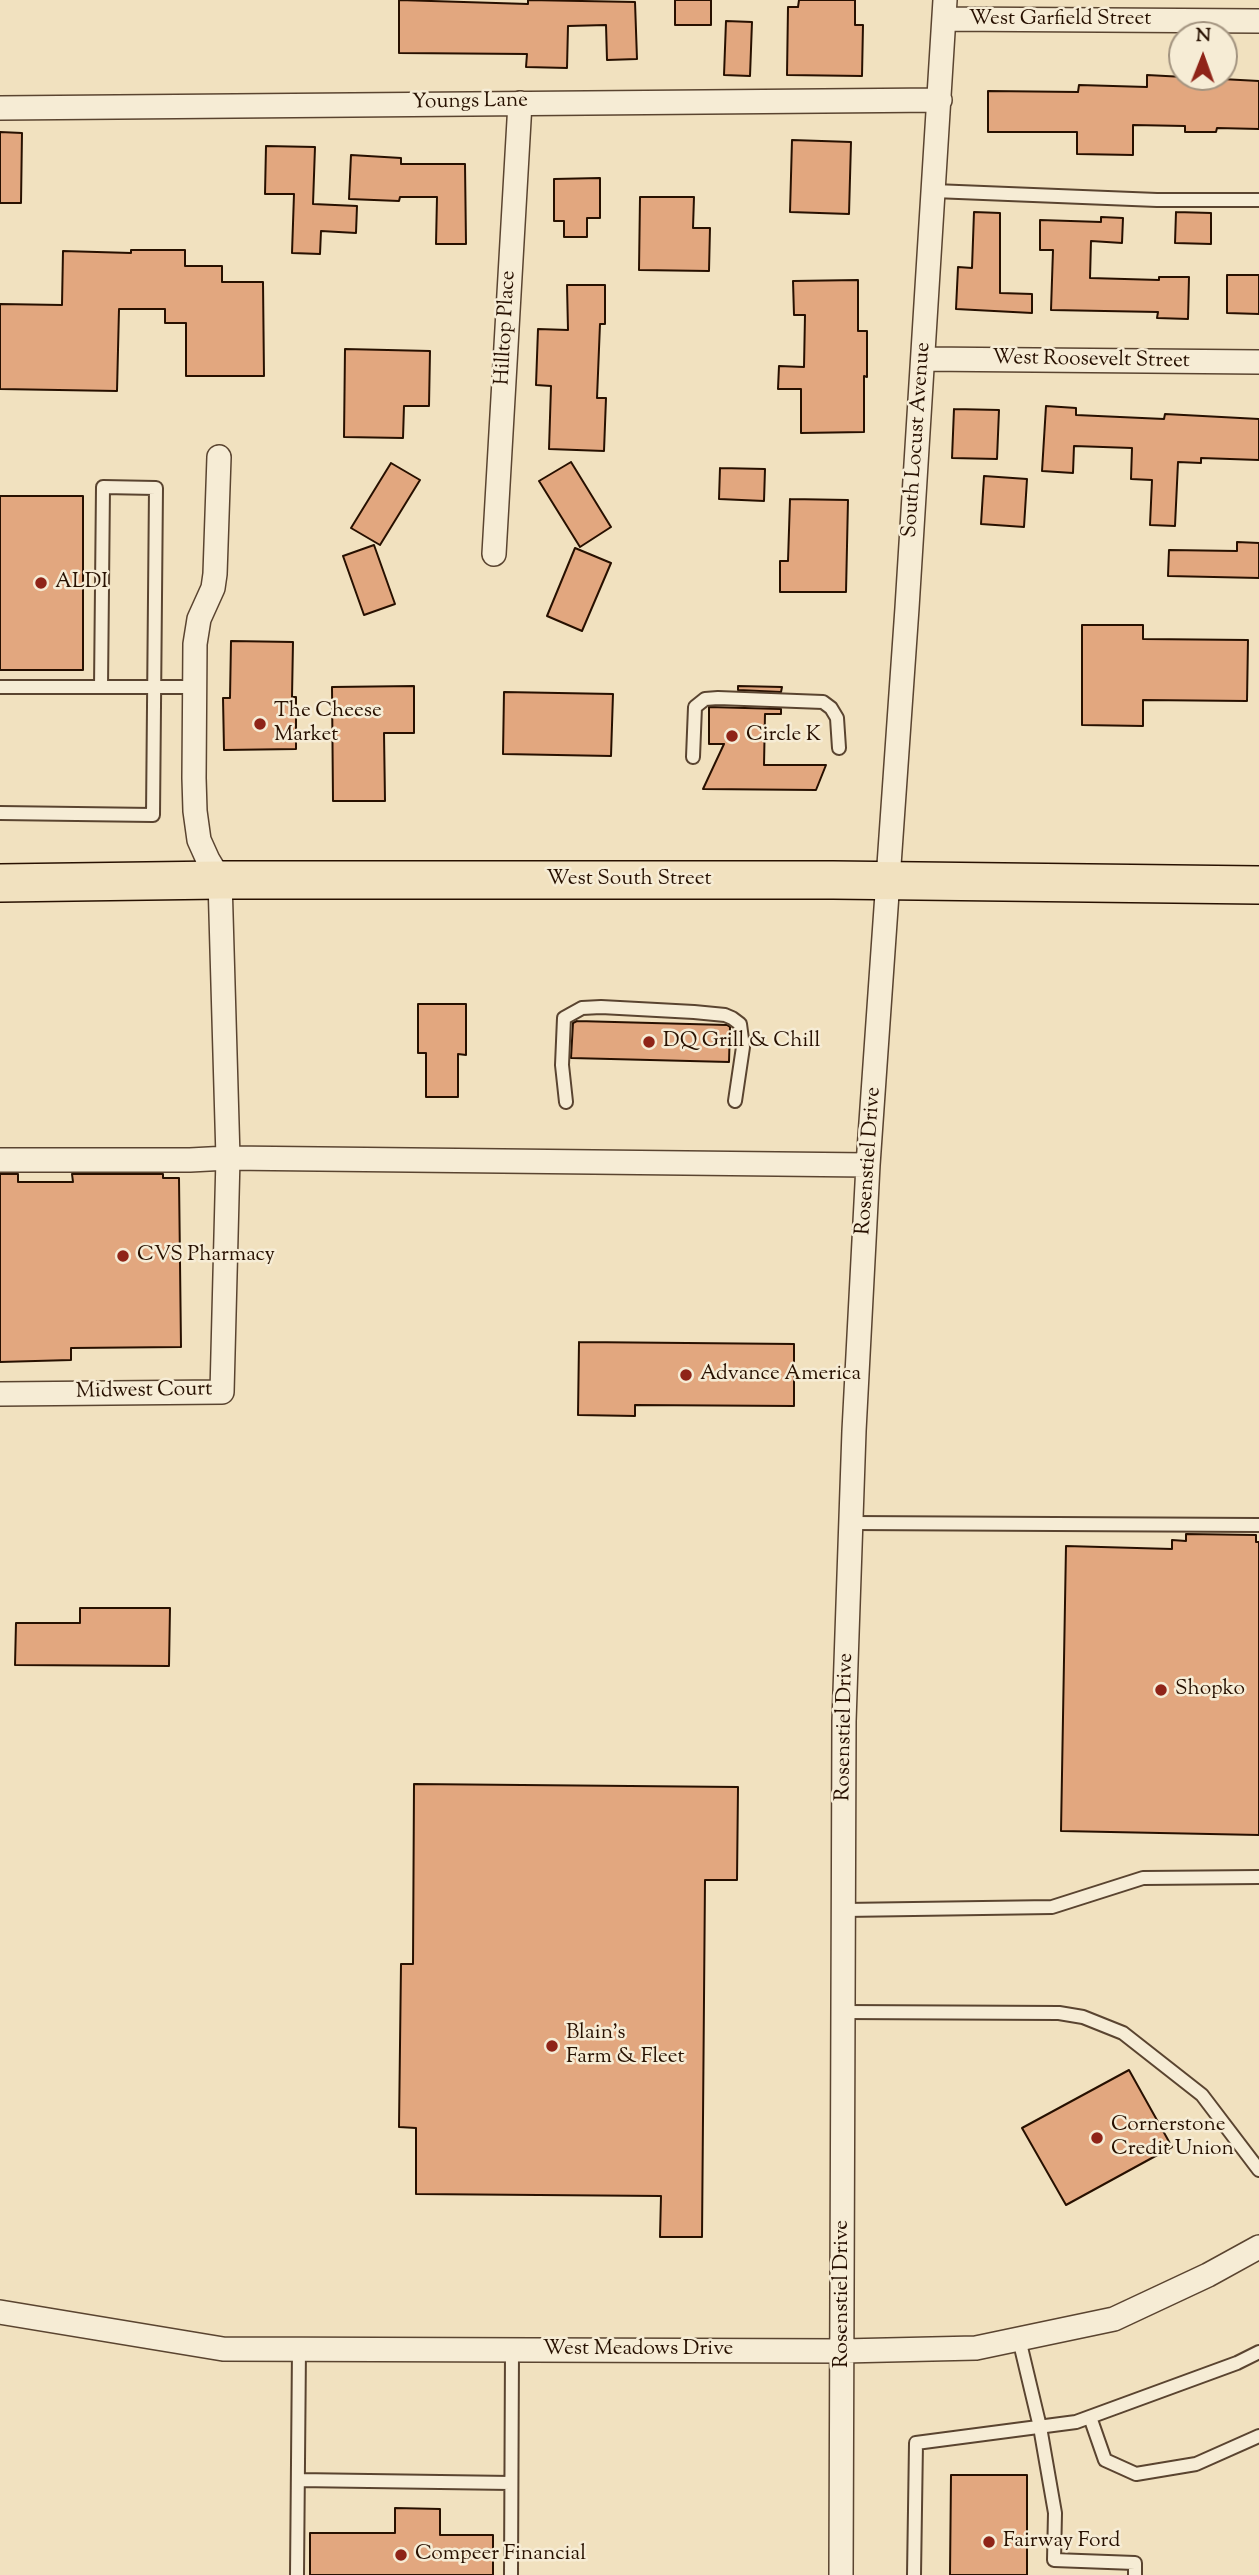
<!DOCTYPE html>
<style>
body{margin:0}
#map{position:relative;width:1259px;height:2575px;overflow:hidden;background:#f1e1bf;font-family:"Sorts Mill Goudy",serif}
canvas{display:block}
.north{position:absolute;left:1168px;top:21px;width:70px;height:70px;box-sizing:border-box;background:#f6ecd5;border:2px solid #a39480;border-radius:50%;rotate:1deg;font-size:19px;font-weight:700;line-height:28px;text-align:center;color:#271000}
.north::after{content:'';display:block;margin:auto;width:24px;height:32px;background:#8f2418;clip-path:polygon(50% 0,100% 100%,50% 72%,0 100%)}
</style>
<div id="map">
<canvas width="1259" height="2575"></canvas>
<div class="north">N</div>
</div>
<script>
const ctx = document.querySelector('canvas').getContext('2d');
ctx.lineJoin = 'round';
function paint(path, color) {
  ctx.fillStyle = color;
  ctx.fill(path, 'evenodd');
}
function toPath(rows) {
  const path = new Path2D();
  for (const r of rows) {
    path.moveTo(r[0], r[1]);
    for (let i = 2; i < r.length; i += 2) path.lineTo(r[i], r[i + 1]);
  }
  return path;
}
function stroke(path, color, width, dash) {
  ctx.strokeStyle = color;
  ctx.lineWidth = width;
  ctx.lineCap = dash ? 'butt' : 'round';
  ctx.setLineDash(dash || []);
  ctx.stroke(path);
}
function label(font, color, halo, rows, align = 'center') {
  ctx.font = font + ' "Sorts Mill Goudy",serif';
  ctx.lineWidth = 5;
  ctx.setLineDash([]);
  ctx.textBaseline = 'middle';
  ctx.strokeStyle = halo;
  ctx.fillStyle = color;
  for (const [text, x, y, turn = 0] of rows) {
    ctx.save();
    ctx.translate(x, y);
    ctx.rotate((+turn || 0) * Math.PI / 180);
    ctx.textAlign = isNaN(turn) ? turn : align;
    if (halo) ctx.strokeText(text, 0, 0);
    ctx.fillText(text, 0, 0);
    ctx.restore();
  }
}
const building = toPath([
 [399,0,528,4,528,0,635,2,637,59,607,60,606,25,568,26,567,68,526,67,527,54,399,53,399,0],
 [675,0,711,0,711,25,675,25,675,0],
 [799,0,855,0,855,25,863,25,862,76,787,75,788,7,798,7,799,0],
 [726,21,752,22,750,76,724,75,726,21],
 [1147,75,1259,81,1259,129,1217,128,1216,132,1185,132,1185,126,1133,125,1133,155,1077,154,1077,132,988,132,988,91,1078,92,1079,85,1147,87,1147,75],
 [0,132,22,133,21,203,0,203,0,132],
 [792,140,851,142,849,214,790,212,792,140],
 [266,146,315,147,313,204,357,206,356,233,321,231,320,254,292,253,294,194,265,194,266,146],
 [351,155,401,158,401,164,465,164,466,244,436,244,437,197,400,197,399,201,349,199,351,155],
 [600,178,600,218,587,218,587,237,564,237,564,221,554,221,554,179,600,178],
 [640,197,694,197,693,228,710,228,709,271,639,270,640,197],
 [974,212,1000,213,1000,293,1032,294,1032,313,956,309,958,267,972,268,974,212],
 [1176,212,1211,213,1211,244,1175,243,1176,212],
 [1101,217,1123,218,1122,243,1091,241,1090,278,1159,280,1159,277,1189,277,1188,319,1157,318,1158,312,1051,310,1053,250,1040,250,1040,220,1101,222,1101,217],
 [131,250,185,250,185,266,222,266,222,282,263,282,264,376,186,376,186,323,165,323,165,309,119,309,117,391,0,389,0,304,62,305,63,251,131,253,131,250],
 [1227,275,1259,275,1259,314,1227,313,1227,275],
 [858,280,858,331,867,331,867,377,864,376,864,432,801,433,801,389,778,389,779,366,804,367,805,315,794,315,793,281,858,280],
 [567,285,605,285,605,324,600,324,597,398,606,398,604,451,549,449,551,386,536,385,538,329,568,330,567,285],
 [345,349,430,351,429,406,404,406,403,438,344,437,345,349],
 [1046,406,1076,408,1076,415,1164,419,1165,414,1259,419,1259,460,1201,458,1201,463,1178,462,1175,526,1150,525,1152,480,1131,479,1132,448,1074,446,1073,473,1042,471,1046,406],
 [954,409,999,410,997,459,952,458,954,409],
 [571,462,611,527,580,547,539,481,571,462],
 [391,463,420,480,380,545,351,528,391,463],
 [720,468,765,469,764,501,719,499,720,468],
 [984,476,1027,479,1024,527,981,524,984,476],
 [0,496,83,496,83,670,0,670,0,496],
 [790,499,848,500,846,592,780,592,780,561,788,561,790,499],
 [1237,542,1259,543,1259,578,1168,576,1169,550,1237,551,1237,542],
 [374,545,395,604,364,615,343,556,374,545],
 [575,548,611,563,582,631,547,616,575,548],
 [1082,625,1143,625,1143,639,1248,640,1247,701,1143,700,1143,726,1082,725,1082,625],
 [231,641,293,642,292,697,296,697,296,749,224,750,223,698,230,698,231,641],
 [414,686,414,733,384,733,385,801,333,801,332,687,414,686],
 [738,686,782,687,781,692,738,690,738,686],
 [504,692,613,694,611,756,503,754,504,692],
 [709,707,781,709,781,714,765,714,764,765,826,765,816,790,703,789,724,744,709,744,709,707],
 [418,1004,466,1004,466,1055,458,1054,458,1097,426,1097,426,1053,418,1053,418,1004],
 [577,1021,727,1025,730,1027,729,1062,571,1058,573,1023,577,1021],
 [0,1174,18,1174,18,1182,73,1182,72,1174,163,1174,163,1178,179,1178,181,1347,71,1348,71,1360,0,1362,0,1174],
 [579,1342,794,1344,794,1406,635,1405,635,1416,578,1415,579,1342],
 [1186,1534,1256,1535,1256,1542,1259,1542,1259,1835,1061,1831,1066,1546,1172,1549,1172,1540,1186,1541,1186,1534],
 [80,1608,170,1608,169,1666,15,1665,16,1623,80,1623,80,1608],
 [414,1784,738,1787,737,1880,705,1880,702,2237,660,2237,661,2196,416,2194,416,2128,399,2127,401,1964,413,1964,414,1784],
 [1129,2070,1172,2147,1066,2205,1022,2128,1129,2070],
 [951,2475,1027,2475,1027,2575,950,2575,951,2475],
 [395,2508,440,2509,440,2535,493,2535,493,2575,310,2575,310,2533,395,2533,395,2508]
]);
paint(building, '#e2a77f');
stroke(building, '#271000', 2);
const service = toPath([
 [934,191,1157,200,1259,200],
 [0,687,101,687,103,487,156,488,153,815,0,813],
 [101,687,195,687],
 [693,757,695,707,705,699,718,698,823,702,831,708,837,718,839,748],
 [566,1102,562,1065,564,1018,582,1008,601,1007,694,1012,725,1015,732,1018,740,1024,743,1047,735,1101],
 [851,1523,1259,1525],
 [844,1910,1052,1907,1143,1878,1259,1877],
 [843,2012,1059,2013,1083,2017,1123,2033,1202,2095,1259,2170],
 [1019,2339,1040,2427,1055,2513,1054,2560,1135,2563,1135,2575],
 [1090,2417,1105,2460,1136,2474,1196,2464,1259,2436],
 [298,2480,511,2483],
 [297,2575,299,2349],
 [511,2575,512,2350],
 [914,2575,916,2443,1076,2422,1237,2363,1259,2352]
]);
const minor = toPath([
 [944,19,1259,21],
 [0,108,940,100],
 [923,359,1259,362],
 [494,554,520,103],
 [0,1160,190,1160,228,1158,220,880,208,860,199,840,195,811,194,778,195,644,199,619,213,588,215,574,219,457],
 [0,1394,222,1392,228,1158,868,1165],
 [0,2312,223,2349,843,2351,976,2348,1114,2319,1208,2275,1259,2247],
 [841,2575,844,1721,854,1431,868,1165,907,608,945,0]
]);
const primary = toPath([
 [0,883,220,880,833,880,1259,885]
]);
stroke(service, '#5a4430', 16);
stroke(minor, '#5a4430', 26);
stroke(primary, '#271000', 40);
stroke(service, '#f6ecd5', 12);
stroke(minor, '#f6ecd5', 23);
stroke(primary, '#f1e1bf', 37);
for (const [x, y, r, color] of [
 [41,583,7,"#8f2418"],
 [260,724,7,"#8f2418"],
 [732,736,7,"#8f2418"],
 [649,1042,7,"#8f2418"],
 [123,1256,7,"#8f2418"],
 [686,1375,7,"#8f2418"],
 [1161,1690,7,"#8f2418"],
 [552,2046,7,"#8f2418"],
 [1097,2138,7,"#8f2418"],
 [989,2542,7,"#8f2418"],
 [401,2555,7,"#8f2418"]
]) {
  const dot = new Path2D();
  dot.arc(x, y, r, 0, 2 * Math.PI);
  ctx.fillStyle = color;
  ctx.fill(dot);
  stroke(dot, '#f6ecd5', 2.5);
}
label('21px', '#271000', '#f6ecd5', [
 ["West Garfield Street",1060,20],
 ["Youngs Lane",470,103,-1],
 ["Hilltop Place",507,328,-87],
 ["West Roosevelt Street",1091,361,1],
 ["South Locust Avenue",918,440,-86],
 ["West South Street",629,880],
 ["Rosenstiel Drive",870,1161,-86],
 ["Midwest Court",144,1392,-1],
 ["Rosenstiel Drive",846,1727,-89],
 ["Rosenstiel Drive",843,2294,-90],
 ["West Meadows Drive",638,2350]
]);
label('21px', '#271000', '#f6ecd5', [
 ["ALDI",55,583],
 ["The Cheese",274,712],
 ["Market",274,736],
 ["Circle K",746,736],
 ["DQ Grill & Chill",663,1042],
 ["CVS Pharmacy",137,1256],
 ["Advance America",700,1375],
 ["Shopko",1175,1690],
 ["Blain's",566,2034],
 ["Farm & Fleet",566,2058],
 ["Cornerstone",1111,2126],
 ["Credit Union",1111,2150],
 ["Fairway Ford",1003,2542],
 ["Compeer Financial",415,2555]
], 'left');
</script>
